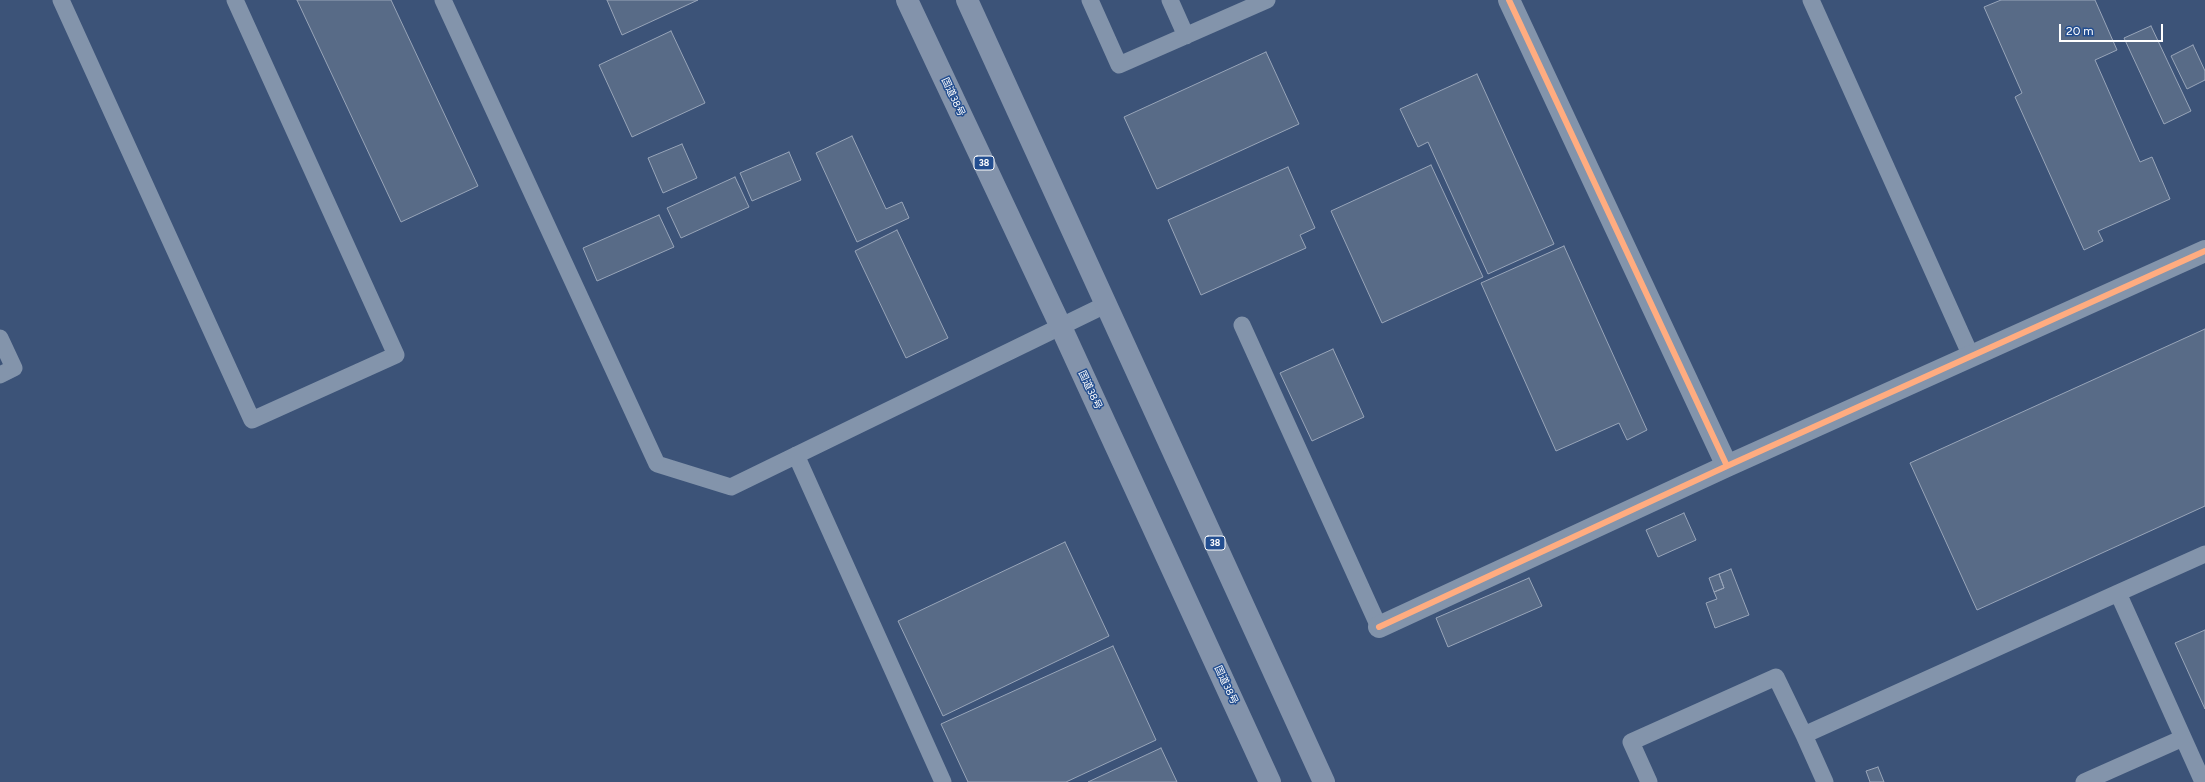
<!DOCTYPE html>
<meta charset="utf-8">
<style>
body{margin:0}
#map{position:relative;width:2205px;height:782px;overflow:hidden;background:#3c5378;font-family:Figtree,sans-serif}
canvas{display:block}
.scale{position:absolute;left:2059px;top:24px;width:104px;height:18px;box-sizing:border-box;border:2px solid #fff;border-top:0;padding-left:5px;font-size:12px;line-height:14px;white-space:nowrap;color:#fff;-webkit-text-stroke:3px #234e90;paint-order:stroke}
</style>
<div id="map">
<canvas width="2205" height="782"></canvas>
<div class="scale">20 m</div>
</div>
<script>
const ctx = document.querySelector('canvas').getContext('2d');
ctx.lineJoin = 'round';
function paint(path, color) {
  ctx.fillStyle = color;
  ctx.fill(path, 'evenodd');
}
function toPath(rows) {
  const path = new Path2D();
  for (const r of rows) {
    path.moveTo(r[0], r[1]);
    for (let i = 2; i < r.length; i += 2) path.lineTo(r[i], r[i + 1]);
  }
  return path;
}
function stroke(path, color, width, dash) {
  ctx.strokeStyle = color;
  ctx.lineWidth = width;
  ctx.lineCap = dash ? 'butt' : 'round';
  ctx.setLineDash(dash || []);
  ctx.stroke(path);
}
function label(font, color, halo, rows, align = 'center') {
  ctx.font = font + ' Figtree,"Noto Sans JP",sans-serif';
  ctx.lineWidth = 3;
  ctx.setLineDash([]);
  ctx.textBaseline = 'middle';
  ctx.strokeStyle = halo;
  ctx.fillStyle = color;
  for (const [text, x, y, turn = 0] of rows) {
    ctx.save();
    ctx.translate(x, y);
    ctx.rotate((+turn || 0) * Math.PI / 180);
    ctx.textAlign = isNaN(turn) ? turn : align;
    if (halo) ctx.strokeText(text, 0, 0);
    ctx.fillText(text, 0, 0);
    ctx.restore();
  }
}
const building = toPath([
 [297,0,391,0,478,186,401,222,297,0],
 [607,0,698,0,622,35,607,0],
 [2001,0,2095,0,2117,50,2095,60,2140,162,2152,157,2170,199,2098,231,2103,241,2084,250,2015,97,2022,93,1984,7,2001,0],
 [2151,26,2191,111,2164,124,2124,38,2151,26],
 [671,31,705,103,632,137,599,65,671,31],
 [2193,45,2205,71,2205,80,2187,89,2171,56,2193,45],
 [1266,52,1299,124,1157,189,1124,117,1266,52],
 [1477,74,1554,244,1488,274,1428,142,1418,147,1400,109,1477,74],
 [852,136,886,209,902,202,909,218,857,242,816,153,852,136],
 [682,144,697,178,663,193,648,158,682,144],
 [789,152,801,180,752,201,740,173,789,152],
 [1431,165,1483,277,1382,323,1331,211,1431,165],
 [1288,167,1315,228,1300,235,1306,248,1201,295,1168,220,1288,167],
 [735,177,749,207,681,238,667,208,735,177],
 [659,215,674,247,597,281,583,248,659,215],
 [897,230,948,338,906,358,855,251,897,230],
 [1564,246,1647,430,1627,440,1619,423,1556,451,1481,283,1564,246],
 [2205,329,2205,506,1977,610,1910,463,2205,329],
 [1333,349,1364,417,1312,441,1280,373,1333,349],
 [1684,513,1696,540,1658,557,1646,530,1684,513],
 [1065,542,1109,636,943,716,898,621,1065,542],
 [1731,569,1749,615,1715,628,1706,603,1717,599,1714,592,1724,588,1719,574,1731,569],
 [1719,574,1724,588,1714,592,1709,578,1719,574],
 [1529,578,1542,606,1448,647,1436,618,1529,578],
 [2205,630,2205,709,2175,643,2205,630],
 [1113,646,1156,740,1066,782,968,782,941,724,1113,646],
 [1161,748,1177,782,1088,782,1161,748],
 [1878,767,1884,782,1870,782,1866,771,1878,767]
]);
paint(building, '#586b87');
stroke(building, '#98a5b9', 1);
stroke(toPath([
 [61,0,252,420,396,355,235,0],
 [443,0,657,464,731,487,1107,304],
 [1090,0,1119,65,1267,0],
 [1170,0,1186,36],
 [1811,0,1971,356],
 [1242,325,1379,627],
 [0,338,14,368,0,375],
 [796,455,943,782],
 [1804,735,1825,782],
 [1649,782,1631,742,1776,677,1804,735,2118,593],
 [2084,782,2183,738],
 [2203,782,2118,593,2205,554]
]), '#8394ab', 17);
stroke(toPath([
 [1509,0,1727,466],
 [1379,627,1727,466,2205,251]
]), '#8394ab', 22);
stroke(toPath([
 [907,0,1061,327,1270,782],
 [967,0,1324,782]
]), '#8393ab', 22);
stroke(toPath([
 [1509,0,1727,466],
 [1379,627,1727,466,2205,251]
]), '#ffac80', 6);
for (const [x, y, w] of [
 [984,163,20],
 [1215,543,20]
]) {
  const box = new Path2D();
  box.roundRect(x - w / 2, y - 7, w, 14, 3);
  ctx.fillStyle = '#234e90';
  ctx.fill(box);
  stroke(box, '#fff', 1);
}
label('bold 9px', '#fff', null, [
 ["38",984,163],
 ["38",1215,543]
]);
label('10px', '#fff', '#234e90', [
 ["国道38号",953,97,65],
 ["国道38号",1090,390,65],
 ["国道38号",1226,685,65]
]);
</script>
